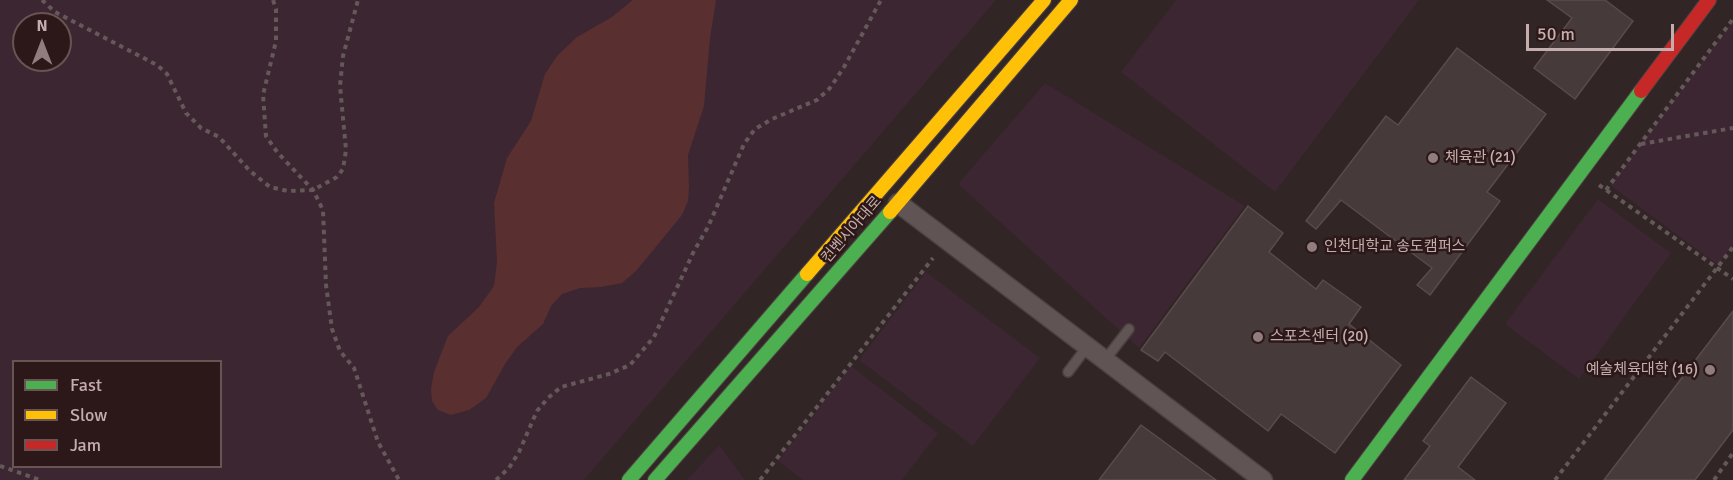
<!DOCTYPE html>
<meta charset="utf-8">
<style>
body{margin:0}
#map{position:relative;width:1733px;height:480px;overflow:hidden;background:#312525;font-family:Signika,sans-serif}
canvas{display:block}
.legend{position:absolute;left:12px;top:360px;width:210px;height:108px;box-sizing:border-box;background:#2c1818;border:2px solid #695453;margin:0;padding:8px 10px;list-style:none;font-size:18px;color:#c4adac}
.legend li{display:flex;align-items:center;gap:12px;height:30px}
.legend b{width:30px;border:2px solid #695453}
.north{position:absolute;left:12px;top:12px;width:60px;height:60px;box-sizing:border-box;background:#2c1818;border:2px solid #695453;border-radius:50%;rotate:0deg;font-size:16px;font-weight:700;line-height:24px;text-align:center;color:#c4adac}
.north::after{content:'';display:block;margin:auto;width:21px;height:27px;background:#917d7d;clip-path:polygon(50% 0,100% 100%,50% 72%,0 100%)}
.scale{position:absolute;left:1526px;top:24px;width:148px;height:27px;box-sizing:border-box;border:3px solid #c4adac;border-top:0;padding-left:8px;font-size:18px;line-height:21px;white-space:nowrap;color:#c4adac;-webkit-text-stroke:4px #2c1818;paint-order:stroke}
</style>
<div id="map">
<canvas width="1733" height="480"></canvas>
<ul class="legend">
<li><b style="height:8px;background:#4caf50"></b>Fast</li>
<li><b style="height:8px;background:#ffc107"></b>Slow</li>
<li><b style="height:8px;background:#c62828"></b>Jam</li>
</ul>
<div class="north">N</div>
<div class="scale">50 m</div>
</div>
<script>
const ctx = document.querySelector('canvas').getContext('2d');
ctx.lineJoin = 'round';
function paint(path, color) {
  ctx.fillStyle = color;
  ctx.fill(path, 'evenodd');
}
function toPath(rows) {
  const path = new Path2D();
  for (const r of rows) {
    path.moveTo(r[0], r[1]);
    for (let i = 2; i < r.length; i += 2) path.lineTo(r[i], r[i + 1]);
  }
  return path;
}
function stroke(path, color, width, dash) {
  ctx.strokeStyle = color;
  ctx.lineWidth = width;
  ctx.lineCap = dash ? 'butt' : 'round';
  ctx.setLineDash(dash || []);
  ctx.stroke(path);
}
function label(font, color, halo, rows, align = 'center') {
  ctx.font = font + ' Signika,"Noto Sans KR",sans-serif';
  ctx.lineWidth = 5;
  ctx.setLineDash([]);
  ctx.textBaseline = 'middle';
  ctx.strokeStyle = halo;
  ctx.fillStyle = color;
  for (const [text, x, y, turn = 0] of rows) {
    ctx.save();
    ctx.translate(x, y);
    ctx.rotate((+turn || 0) * Math.PI / 180);
    ctx.textAlign = isNaN(turn) ? turn : align;
    if (halo) ctx.strokeText(text, 0, 0);
    ctx.fillText(text, 0, 0);
    ctx.restore();
  }
}
paint(toPath([
 [0,0,996,0,584,480,0,480],
 [24,24,60,24,60,60,24,60],
 [14,362,220,362,220,466,14,466],
 [1176,0,1419,0,1275,192,1121,72],
 [1733,20,1733,245,1718,265,1610,185],
 [1045,83,1245,206,1139,348,958,184],
 [1598,199,1671,253,1579,379,1505,324],
 [926,272,1040,358,973,446,859,360],
 [851,366,938,433,902,480,803,480,778,461],
 [719,445,745,480,687,480]
]), '#3c2632');
paint(toPath([
 [633,0,716,0,710,38,704,106,688,155,689,186,688,201,682,215,636,271,622,283,601,287,580,288,562,294,551,306,543,324,517,347,505,364,486,398,469,410,451,415,438,410,432,401,431,389,434,372,448,336,479,307,494,286,497,262,494,203,507,158,531,121,545,74,557,56,577,37,612,17]
]), '#592f30');
const building = toPath([
 [1547,0,1605,0,1633,21,1575,99,1534,68,1572,18,1547,0],
 [1457,48,1546,114,1487,192,1500,201,1430,295,1417,285,1432,268,1341,200,1316,229,1306,221,1386,116,1398,125,1457,48],
 [1248,206,1283,233,1269,252,1316,289,1323,280,1361,307,1349,324,1401,365,1335,453,1281,414,1268,431,1165,352,1158,361,1141,350,1248,206],
 [1733,311,1733,430,1695,480,1604,480,1733,311],
 [1471,377,1506,403,1458,467,1475,480,1404,480,1430,446,1423,441,1471,377],
 [1141,425,1216,480,1099,480,1141,425]
]);
paint(building, '#473a3a');
stroke(building, '#5a4c4b', 1.5);
const lane = toPath([
 [1105,360,1129,329],
 [1068,372,1087,347]
]);
const street = toPath([
 [898,203,1263,480]
]);
const fast = toPath([
 [629,480,807,274],
 [655,480,890,212],
 [1352,480,1641,91]
]);
const slow = toPath([
 [890,212,1071,0],
 [807,274,1044,0]
]);
const jam = toPath([
 [1641,91,1709,0]
]);
stroke(lane, '#4a4141', 12);
stroke(street, '#4a4141', 21);
stroke(fast, '#4e4242', 16);
stroke(slow, '#4e4242', 16);
stroke(jam, '#4e4242', 16);
stroke(toPath([
 [42,0,55,12,157,65,167,74,186,113,201,128,219,137,250,171,270,187,288,191,313,190,337,177,343,169,346,150,340,86,343,56,358,0],
 [273,0,276,9,276,41,263,95,266,136,277,152,313,190,323,210,326,285,332,329,340,351,354,368,378,442,399,480],
 [1641,144,1733,128],
 [1599,185,1733,279],
 [1606,190,1733,19],
 [0,466,40,480],
 [496,480,509,468,519,452,537,411,548,398,561,387,609,374,630,365,654,337,694,251,708,227,744,144,755,129,772,119,817,100,830,88,844,67,881,0],
 [760,480,933,258],
 [1555,480,1733,247],
 [1714,480,1733,453]
]), '#645859', 4, [4.5, 4.5]);
stroke(lane, '#605454', 9);
stroke(street, '#605454', 18);
stroke(fast, '#4caf50', 14);
stroke(slow, '#ffc107', 14);
stroke(jam, '#c62828', 14);
for (const [x, y, r, color] of [
 [1433,158,6,"#917d7d"],
 [1312,247,6,"#917d7d"],
 [1258,337,6,"#917d7d"],
 [1710,370,6,"#917d7d"]
]) {
  const dot = new Path2D();
  dot.arc(x, y, r, 0, 2 * Math.PI);
  ctx.fillStyle = color;
  ctx.fill(dot);
  stroke(dot, '#2c1818', 2);
}
label('15px', '#c4adac', '#2c1818', [
 ["체육관 (21)",1445,158],
 ["인천대학교 송도캠퍼스",1324,247],
 ["스포츠센터 (20)",1270,337],
 ["예술체육대학 (16)",1698,370,"right"]
], 'left');
label('15px', '#c4adac', '#2c1818', [
 ["컨벤시아대로",852,230,-49]
]);
</script>
